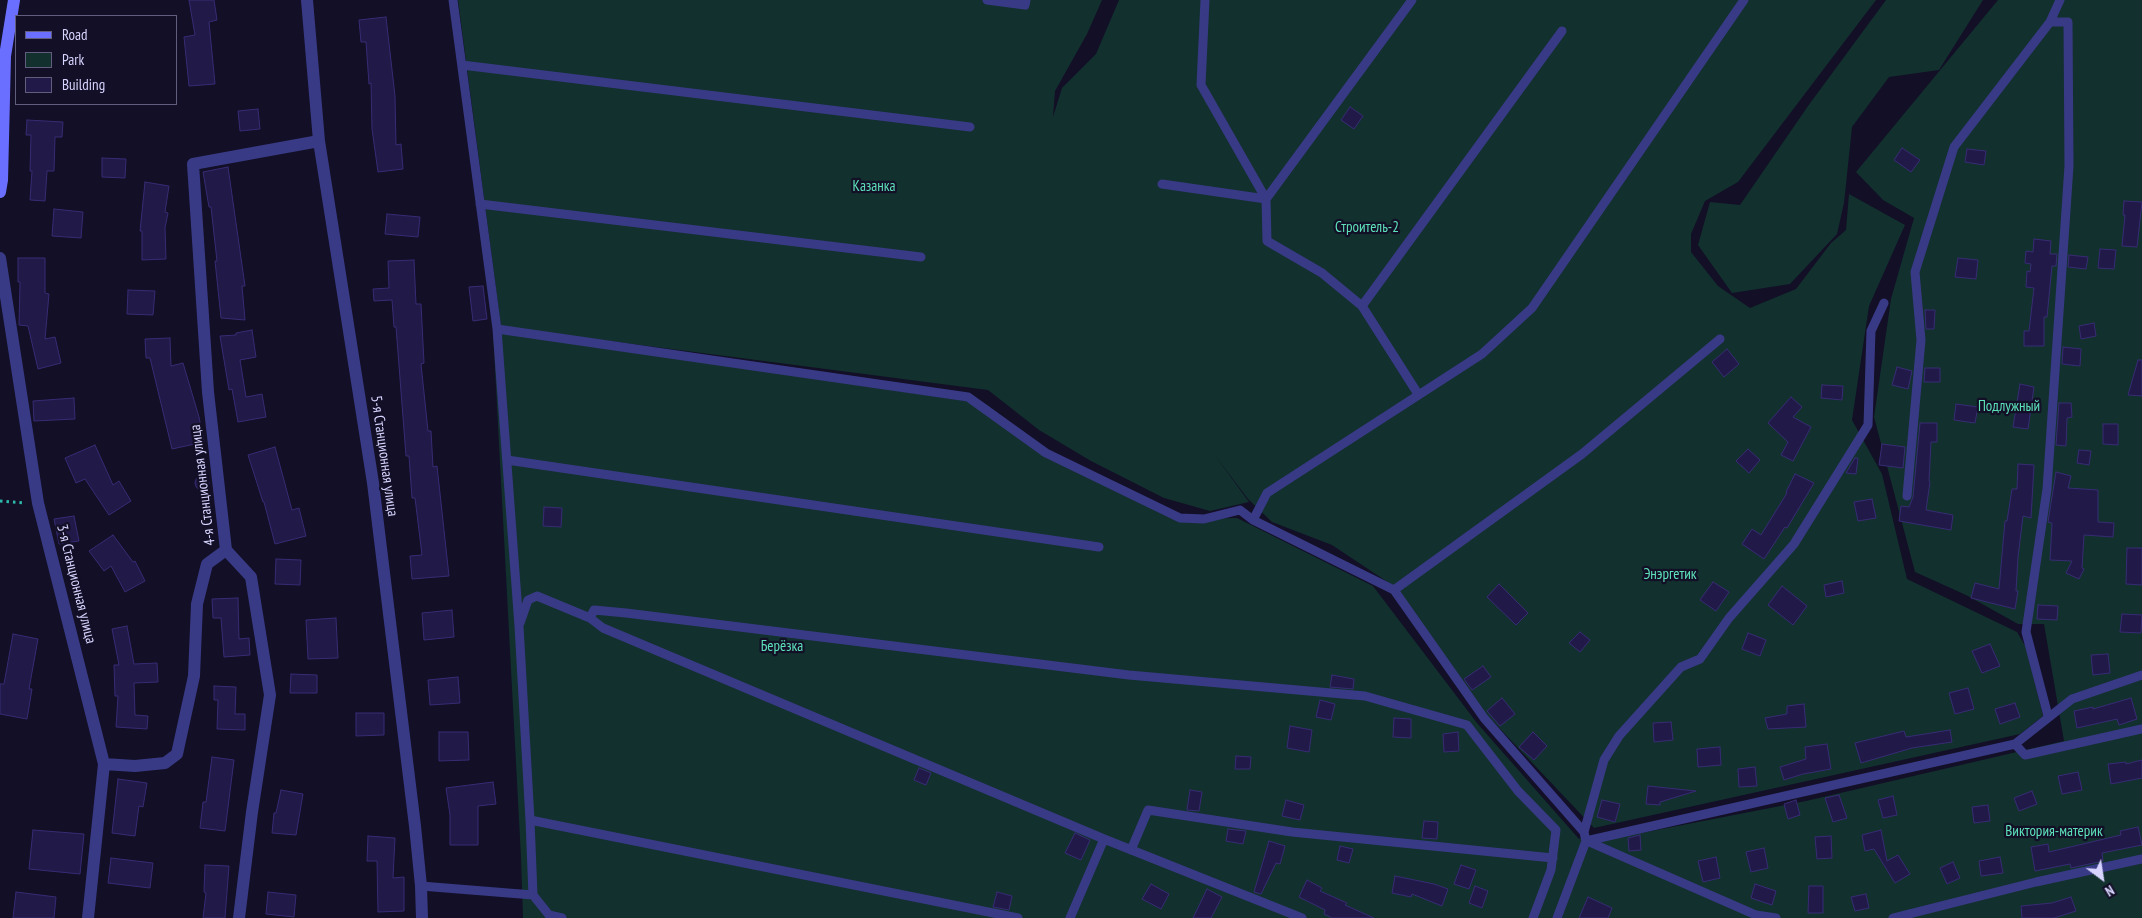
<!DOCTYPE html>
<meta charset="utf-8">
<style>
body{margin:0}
#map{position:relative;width:2142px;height:918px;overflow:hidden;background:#120f26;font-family:"PT Sans Narrow",sans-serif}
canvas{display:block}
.legend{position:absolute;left:15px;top:15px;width:162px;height:90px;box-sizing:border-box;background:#120f26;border:1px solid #615e7d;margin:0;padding:6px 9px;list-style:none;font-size:15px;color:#d7d4ff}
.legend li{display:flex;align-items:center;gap:10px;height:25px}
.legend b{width:25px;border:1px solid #615e7d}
.north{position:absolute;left:2077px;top:853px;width:50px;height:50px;-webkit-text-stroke:4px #120f26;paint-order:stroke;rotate:149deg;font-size:14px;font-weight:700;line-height:20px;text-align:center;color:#d7d4ff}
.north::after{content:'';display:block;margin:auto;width:18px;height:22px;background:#d7d4ff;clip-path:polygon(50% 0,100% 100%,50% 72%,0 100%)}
</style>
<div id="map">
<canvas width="2142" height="918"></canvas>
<ul class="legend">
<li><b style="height:6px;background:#6b6fff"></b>Road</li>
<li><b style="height:14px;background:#12302e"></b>Park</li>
<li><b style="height:14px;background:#211a48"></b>Building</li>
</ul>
<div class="north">N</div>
</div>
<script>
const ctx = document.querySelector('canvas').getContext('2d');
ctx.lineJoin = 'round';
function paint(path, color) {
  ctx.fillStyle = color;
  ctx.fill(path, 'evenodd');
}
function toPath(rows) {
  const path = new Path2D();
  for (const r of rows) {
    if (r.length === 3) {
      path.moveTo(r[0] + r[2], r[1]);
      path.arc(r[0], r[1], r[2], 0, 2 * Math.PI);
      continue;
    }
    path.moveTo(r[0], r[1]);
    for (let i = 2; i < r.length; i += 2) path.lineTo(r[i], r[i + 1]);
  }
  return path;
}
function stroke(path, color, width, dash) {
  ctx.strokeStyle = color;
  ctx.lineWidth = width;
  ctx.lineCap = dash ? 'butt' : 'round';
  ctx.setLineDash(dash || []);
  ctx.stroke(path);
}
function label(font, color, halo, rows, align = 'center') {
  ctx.font = font + ' "PT Sans Narrow",sans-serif';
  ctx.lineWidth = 4.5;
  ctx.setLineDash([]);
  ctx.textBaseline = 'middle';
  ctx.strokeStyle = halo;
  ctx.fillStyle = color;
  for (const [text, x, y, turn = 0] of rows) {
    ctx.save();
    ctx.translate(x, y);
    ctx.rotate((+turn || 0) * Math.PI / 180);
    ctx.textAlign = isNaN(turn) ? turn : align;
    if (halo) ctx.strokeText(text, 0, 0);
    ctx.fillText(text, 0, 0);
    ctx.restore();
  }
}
paint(toPath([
 [458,0,1102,0,1087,34,1055,91,1053,117,1062,88,1096,54,1119,0,1876,0,1738,182,1705,201,1691,234,1691,252,1718,286,1750,308,1796,289,1831,243,1846,230,1849,194,1905,225,1869,306,1852,420,1882,474,1907,579,2017,632,2026,647,2043,716,2020,734,1594,828,1484,712,1389,583,1332,545,1272,522,1248,499,1214,454,1249,502,1210,511,1164,498,1091,461,1039,430,988,390,501,327],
 [1886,0,1983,0,1939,70,1889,77,1852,127,1844,203,1837,234,1790,284,1732,293,1698,245,1710,202,1740,205,1808,106],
 [1998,0,2142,0,2142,918,523,918,521,857,493,331,986,404,1053,455,1191,519,1237,518,1373,586,1477,723,1579,839,1586,834,1595,842,1806,801,2064,741,2044,624,2018,624,1966,595,1915,572,1874,417,1891,299,1914,218,1883,200,1856,172]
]), '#12302e');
const building = toPath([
 [189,0,214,0,217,20,209,22,215,84,189,86,184,37,195,35,189,0],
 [386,17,395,96,396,145,401,144,403,169,378,172,372,129,371,83,369,84,366,42,361,42,359,20,386,17],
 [1350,107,1363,116,1354,129,1341,120,1350,107],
 [258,109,260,129,240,131,238,111,258,109],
 [27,120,63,122,62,137,55,137,54,171,47,171,45,201,30,200,32,171,30,171,31,135,26,135,27,120],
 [1902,148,1920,160,1911,172,1894,160,1902,148],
 [1967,149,1986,151,1984,165,1965,162,1967,149],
 [102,158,126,159,125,178,102,177,102,158],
 [228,167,245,286,242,286,245,320,221,318,215,261,217,261,211,207,209,207,203,172,228,167],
 [145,182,169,186,165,212,168,213,165,228,166,259,142,260,142,231,140,231,145,182],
 [2124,201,2142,202,2137,247,2122,246,2125,215,2123,215,2124,201],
 [54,209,83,212,81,238,52,236,54,209],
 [387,214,420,217,418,237,385,234,387,214],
 [2034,239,2051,241,2050,254,2057,254,2056,266,2052,266,2047,317,2044,317,2044,346,2024,346,2024,331,2029,331,2034,288,2026,287,2027,271,2030,272,2031,264,2025,263,2026,251,2033,252,2034,239],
 [2100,249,2116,250,2114,269,2098,268,2100,249],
 [2069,255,2088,257,2086,269,2068,267,2069,255],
 [18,258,45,258,45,293,49,294,45,339,55,337,61,363,38,369,28,326,19,325,20,282,18,282,18,258],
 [1958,258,1978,260,1976,279,1955,277,1958,258],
 [414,260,416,304,421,304,424,363,421,364,428,431,431,431,433,467,437,466,449,576,412,579,410,556,422,555,415,498,412,498,409,456,406,456,396,327,394,327,392,300,374,301,373,289,389,288,388,261,414,260],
 [483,286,487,319,473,321,469,287,483,286],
 [128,290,155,291,153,315,127,314,128,290],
 [1925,310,1935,310,1934,329,1926,329,1925,310],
 [2094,323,2096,336,2081,339,2079,326,2094,323],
 [252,330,256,357,240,360,246,397,262,394,266,417,238,422,232,389,229,390,220,336,236,335,236,333,252,330],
 [170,338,171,366,183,363,199,417,204,442,172,449,150,358,146,358,145,339,170,338],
 [2063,347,2081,349,2080,366,2062,364,2063,347],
 [1727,349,1739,364,1724,377,1712,362,1727,349],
 [2138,360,2142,360,2142,396,2128,395,2138,360],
 [1897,367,1912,371,1908,389,1892,385,1897,367],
 [1925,368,1940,368,1940,382,1924,382,1925,368],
 [2020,384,2034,387,2028,429,2013,427,2020,384],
 [1822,385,1843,386,1842,400,1821,398,1822,385],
 [1791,397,1802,407,1793,417,1811,427,1793,461,1781,455,1788,442,1768,423,1791,397],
 [74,398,75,419,34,421,33,401,74,398],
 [2059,403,2071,403,2072,417,2067,418,2066,446,2056,445,2059,403],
 [1956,404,1978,407,1975,423,1954,420,1956,404],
 [1920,423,1937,423,1937,442,1931,442,1929,481,1930,482,1926,510,1953,515,1951,530,1899,521,1901,506,1909,507,1913,497,1920,423],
 [2103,424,2118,424,2118,445,2103,444,2103,424],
 [1882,444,1905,447,1903,468,1879,465,1882,444],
 [95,445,113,485,119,481,131,501,109,515,85,479,76,483,65,458,95,445],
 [275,447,292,510,299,508,306,536,275,544,264,502,263,502,248,455,275,447],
 [1748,449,1760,460,1749,473,1736,461,1748,449],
 [2079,450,2091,451,2089,465,2077,463,2079,450],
 [1855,458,1858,458,1856,474,1846,473,1855,458],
 [2018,464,2034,465,2031,518,2023,516,2018,557,2016,591,2018,591,2015,609,1971,598,1975,583,1999,589,2005,521,2007,521,2012,489,2017,489,2018,464],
 [2056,472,2071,476,2068,488,2098,490,2098,522,2114,523,2113,537,2084,535,2082,568,2084,569,2079,579,2066,573,2072,561,2050,560,2052,523,2048,522,2056,472],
 [1795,474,1814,483,1787,528,1785,527,1764,559,1742,544,1752,529,1761,535,1787,493,1786,492,1795,474],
 [202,483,7],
 [1872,499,1876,518,1858,521,1854,502,1872,499],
 [544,507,562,508,561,527,543,526,544,507],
 [74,516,79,541,59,544,54,519,74,516],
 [113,535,133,562,135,561,145,581,125,592,111,566,104,571,89,551,113,535],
 [2127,548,2142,548,2142,585,2126,584,2127,548],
 [276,559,301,560,300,585,275,584,276,559],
 [1842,581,1844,593,1826,597,1824,585,1842,581],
 [1713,582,1729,592,1716,611,1700,600,1713,582],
 [1499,584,1528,613,1516,625,1487,597,1499,584],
 [1782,586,1807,606,1793,625,1768,605,1782,586],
 [238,598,239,639,249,638,250,655,224,657,221,618,213,618,212,599,238,598],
 [2038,605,2058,606,2057,620,2037,619,2038,605],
 [452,610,454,637,424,640,422,613,452,610],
 [2122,614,2142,615,2141,633,2120,632,2122,614],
 [336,618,338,658,308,659,306,620,336,618],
 [127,626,134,664,157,663,158,682,134,683,135,715,148,716,147,729,116,727,118,696,115,696,114,665,119,665,112,629,127,626],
 [1580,632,1590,640,1580,652,1569,643,1580,632],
 [1748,633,1766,640,1760,656,1742,649,1748,633],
 [13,634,38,639,29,689,32,689,27,719,0,714,0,684,4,684,13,634],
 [1990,644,2000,666,1982,673,1972,651,1990,644],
 [2108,654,2110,673,2093,675,2091,655,2108,654],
 [1483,666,1491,677,1472,690,1464,679,1483,666],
 [291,674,317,675,317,693,290,693,291,674],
 [1332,675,1354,679,1353,689,1330,687,1332,675],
 [458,677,460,703,430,705,428,680,458,677],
 [214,686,236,687,235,714,245,714,245,730,217,729,218,700,214,700,214,686],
 [1968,688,1974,709,1955,714,1949,693,1968,688],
 [1502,698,1515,714,1500,726,1487,711,1502,698],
 [2131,698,2137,719,2119,725,2117,719,2077,728,2074,711,2093,707,2093,709,2131,698],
 [1320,700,1335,704,1331,720,1316,717,1320,700],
 [2015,703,2020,717,2000,724,1995,709,2015,703],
 [1804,704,1806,727,1768,729,1765,718,1787,714,1787,706,1804,704],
 [356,713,384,713,384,735,356,736,356,713],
 [1394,718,1411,719,1411,738,1393,737,1394,718],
 [1671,722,1673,740,1654,742,1653,723,1671,722],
 [1290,726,1312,730,1309,752,1287,748,1290,726],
 [1950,730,1952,742,1912,748,1861,763,1855,743,1904,731,1906,737,1950,730],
 [439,732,468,732,469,760,439,761,439,732],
 [1458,732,1459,751,1444,752,1443,734,1458,732],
 [1533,732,1547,746,1534,760,1519,747,1533,732],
 [1827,744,1831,769,1803,774,1784,780,1780,767,1806,759,1805,747,1827,744],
 [1720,747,1721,765,1698,767,1697,749,1720,747],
 [1236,756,1251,757,1250,769,1235,769,1236,756],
 [212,757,234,760,225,831,200,828,203,802,206,802,212,757],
 [2142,760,2142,778,2111,784,2108,764,2126,762,2126,764,2142,760],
 [1755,767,1757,786,1739,787,1738,769,1755,767],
 [919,768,931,773,926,785,914,780,919,768],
 [2078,772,2082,790,2062,794,2058,776,2078,772],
 [118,779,147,783,143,807,139,806,135,836,112,833,118,779],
 [493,782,496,804,478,806,478,845,450,845,450,815,446,788,493,782],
 [1648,786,1696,791,1660,802,1660,805,1646,804,1648,786],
 [281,790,303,794,296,835,272,833,274,813,276,813,281,790],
 [1190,790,1202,792,1199,811,1187,810,1190,790],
 [2032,791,2037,804,2019,811,2014,798,2032,791],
 [1839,795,1847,818,1833,822,1825,798,1839,795],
 [1893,796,1897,815,1883,818,1878,800,1893,796],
 [1286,800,1304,805,1300,820,1282,816,1286,800],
 [1602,800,1620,804,1615,822,1597,817,1602,800],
 [1796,800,1800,815,1788,819,1784,804,1796,800],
 [1988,805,1990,821,1974,823,1972,807,1988,805],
 [1424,821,1438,822,1437,839,1422,838,1424,821],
 [2138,827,2142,845,2102,853,2103,861,2071,868,2070,864,2035,871,2031,847,2048,844,2049,852,2121,835,2120,831,2138,827],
 [1228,829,1246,831,1243,844,1226,841,1228,829],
 [33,830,84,834,80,874,29,869,33,830],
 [1881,830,1887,861,1898,855,1910,874,1895,883,1874,849,1865,851,1862,835,1881,830],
 [1075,833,1090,840,1081,860,1065,853,1075,833],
 [1640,835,1641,850,1629,851,1628,838,1640,835],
 [368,836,395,838,393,878,404,877,404,911,378,912,377,861,367,861,368,836],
 [1831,836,1832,858,1817,859,1815,837,1831,836],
 [1269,841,1285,846,1280,864,1276,863,1261,894,1254,892,1269,841],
 [1340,846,1353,849,1349,863,1337,860,1340,846],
 [1764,848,1768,868,1751,872,1746,852,1764,848],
 [1716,857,1720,878,1703,882,1698,861,1716,857],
 [2000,857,2003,873,1981,876,1979,861,2000,857],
 [111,858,153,863,150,888,108,883,111,858],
 [1953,862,1960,878,1947,884,1940,868,1953,862],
 [205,865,229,866,225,918,203,918,206,893,204,892,205,865],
 [1461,865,1476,870,1469,889,1454,884,1461,865],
 [1395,876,1434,884,1448,889,1442,906,1412,894,1411,897,1392,893,1395,876],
 [1307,880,1322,888,1320,891,1347,903,1345,905,1374,918,1332,918,1324,914,1325,910,1299,897,1307,880],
 [1151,884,1169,894,1161,909,1142,899,1151,884],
 [1755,884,1776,891,1772,905,1751,898,1755,884],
 [1475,886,1488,891,1482,908,1469,903,1475,886],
 [1809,886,1823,886,1823,913,1808,913,1809,886],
 [1207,889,1222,897,1211,918,1193,918,1207,889],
 [16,892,56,897,54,918,13,918,16,892],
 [268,892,296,895,294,917,266,914,268,892],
 [997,892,1012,896,1009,910,993,907,997,892],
 [1866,894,1869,908,1855,911,1851,897,1866,894],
 [1588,897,1612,908,1608,918,1579,918,1588,897],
 [2071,897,2076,911,2054,918,2022,918,2021,906,2052,903,2071,897]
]);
paint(building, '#211a48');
stroke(building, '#372c74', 1);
stroke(toPath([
 [0,501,24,503]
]), '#2dbaab', 3, [2.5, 4]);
stroke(toPath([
 [987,0,1025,5,1026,0],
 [1205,0,1201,85,1266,199,1267,241,1322,273,1362,306,1418,394],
 [462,65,970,127],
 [1162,184,1266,199,1412,0],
 [480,204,921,257],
 [1362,306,1562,31],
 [497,329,968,397,1046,453,1180,518,1204,519,1240,510,1253,520,1394,590,1484,718,1584,832,1586,841,1557,918],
 [507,460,1099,547],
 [1907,496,1921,340,1915,272,1954,147,2050,22],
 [1253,520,1267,493,1482,354,1532,308,1744,0],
 [1394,590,1582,454,1720,339],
 [590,618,594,610,626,613,1129,675,1365,696,1467,725,1518,791,1556,830,1551,870,1533,918],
 [520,623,528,600,537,596,590,618,603,628,1104,839,1302,918],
 [2048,716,2026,632,2047,489,2069,166,2068,22,2050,22,2060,0],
 [2015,744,2025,755,2142,729],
 [530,820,1018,918],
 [1584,832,1604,760,1619,736,1681,667,1700,659,1729,618,1794,544,1868,425,1871,331,1884,303],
 [1586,841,2015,744,2072,699,2142,675],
 [1587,841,1756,915,1776,918],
 [1131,850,1148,810,1292,832,1553,858],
 [421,886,533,895,530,820,519,626,497,329,453,0],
 [533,895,549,915,562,918],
 [1070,918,1104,839],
 [1893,918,2036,882,2142,859]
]), '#393a86', 9);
stroke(toPath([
 [307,0,319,141,373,483,415,826,421,886,422,918],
 [0,258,38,503,104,764,88,918],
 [104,764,135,766,165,763,177,754,194,676,197,604,207,564,226,550],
 [239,918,252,812,270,695,251,577,226,550,208,392,193,164,319,141]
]), '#393a86', 12);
stroke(toPath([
 [0,192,2,180,5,56,14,0]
]), '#6b6fff', 12);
label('15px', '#5de2ba', '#120f26', [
 ["Казанка",874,187],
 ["Строитель-2",1367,228],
 ["Подлужный",2009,407],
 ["Энэргетик",1670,575],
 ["Берёзка",782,647],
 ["Виктория-материк",2054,832]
]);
label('15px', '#d7d4ff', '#120f26', [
 ["5-я Станционная улица",384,456,82],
 ["4-я Станционная улица",203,485,-97],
 ["3-я Станционная улица",76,584,76]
]);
</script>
